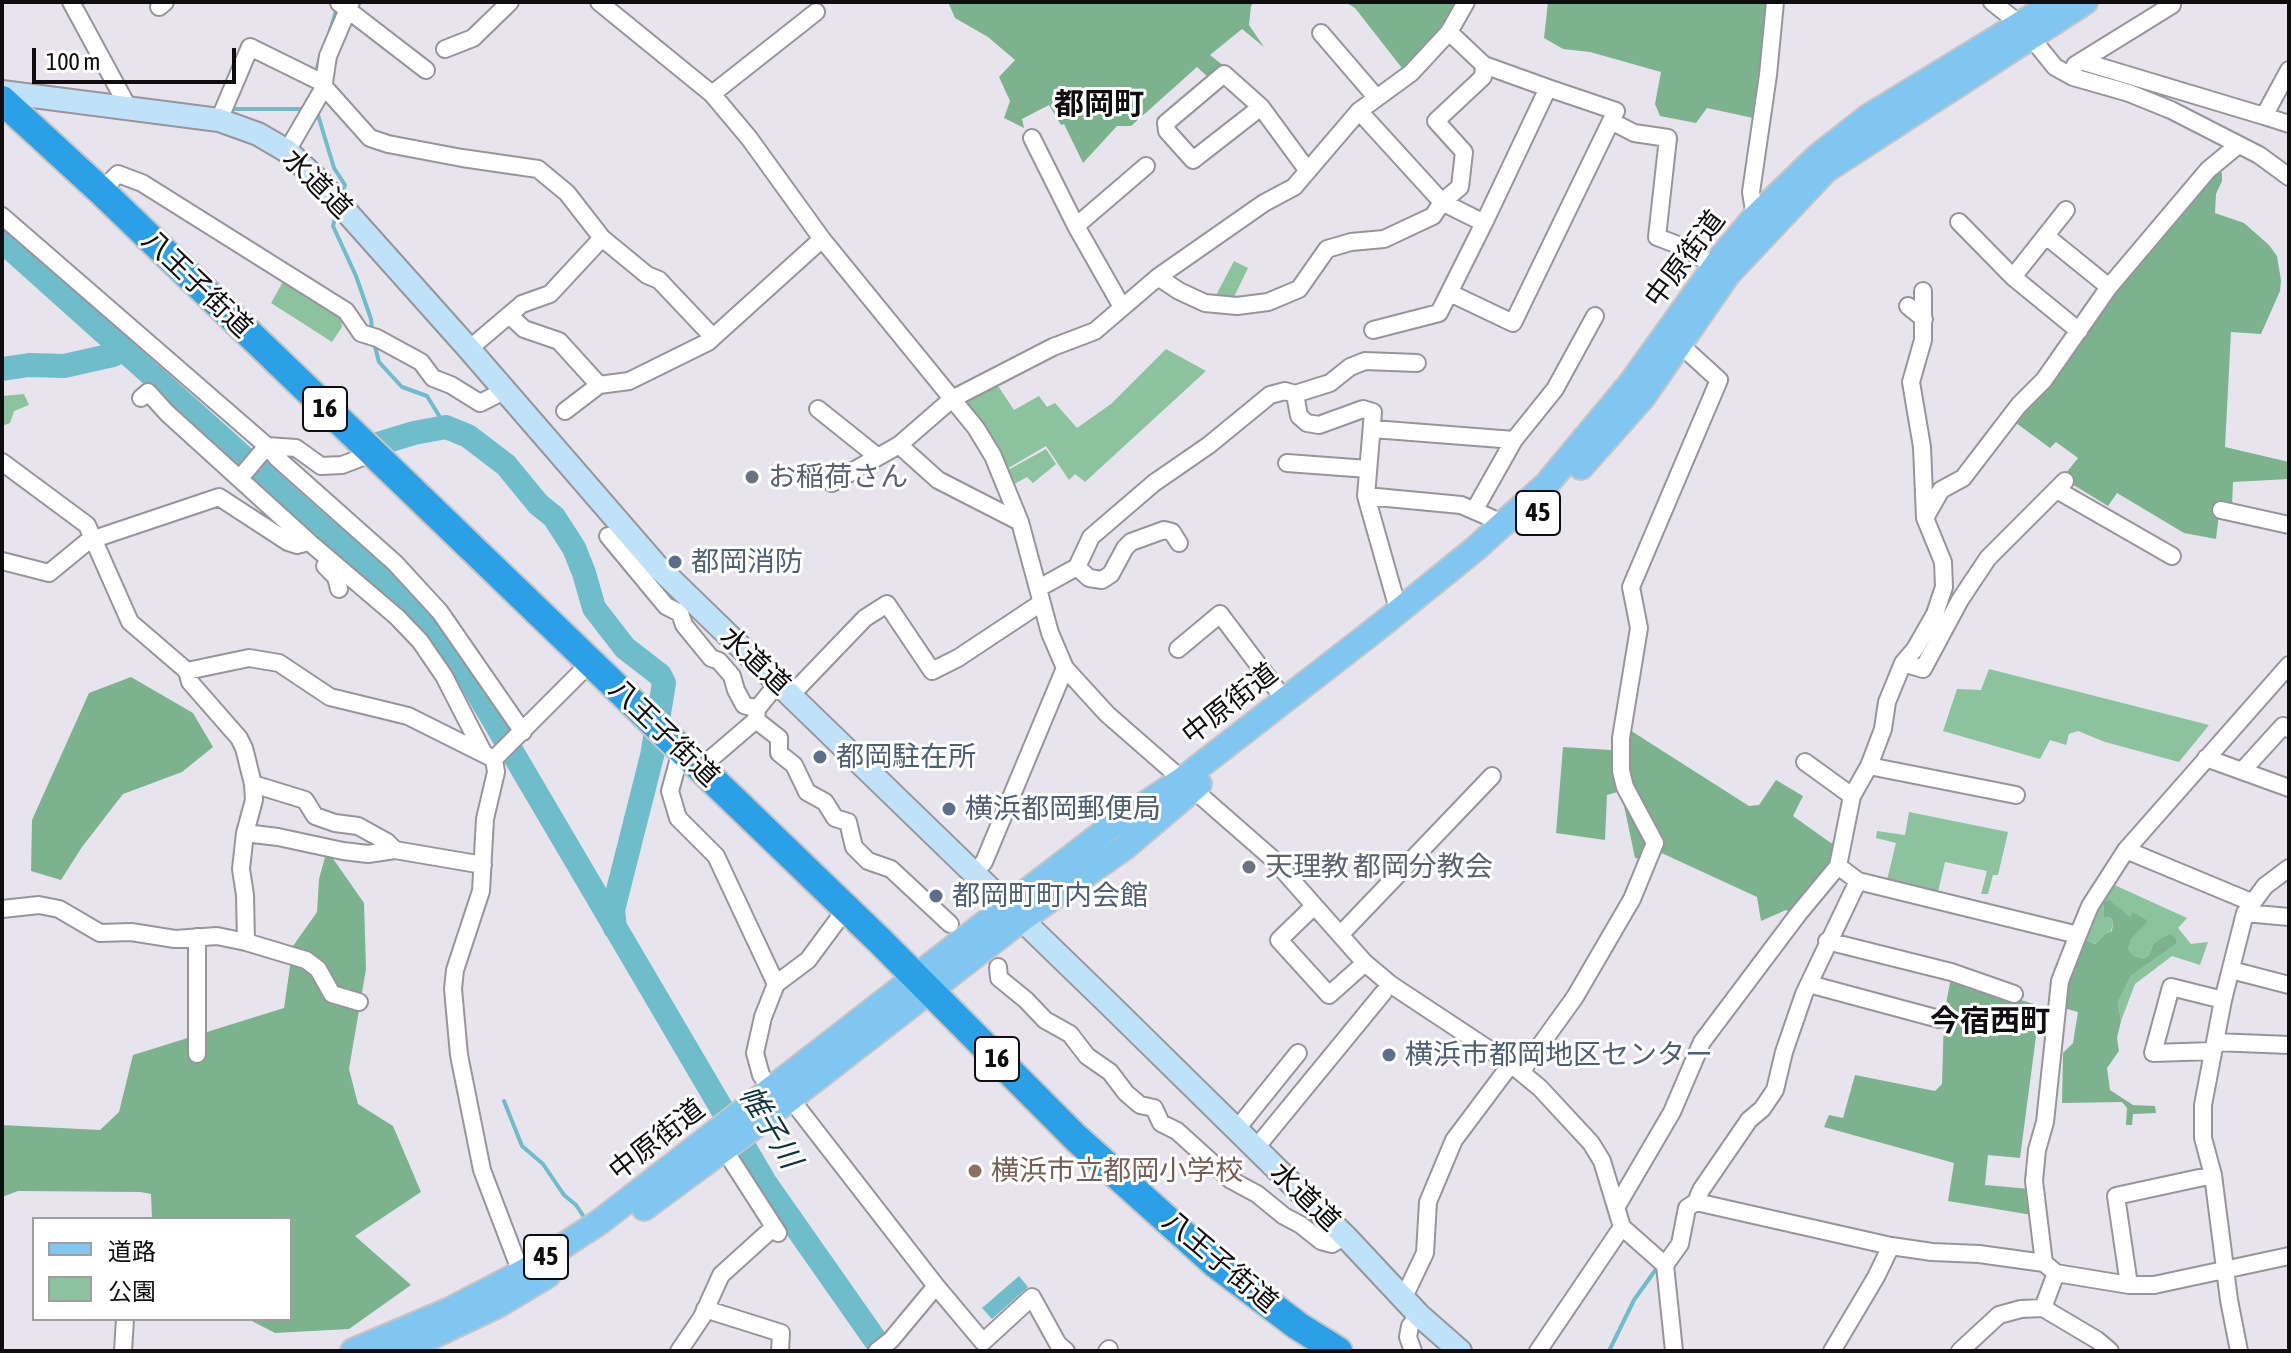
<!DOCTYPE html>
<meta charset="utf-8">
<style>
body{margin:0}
#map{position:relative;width:2291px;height:1353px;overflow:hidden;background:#e8e4ed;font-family:"Asap Condensed","Noto Sans JP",sans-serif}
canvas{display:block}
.frame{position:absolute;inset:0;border:4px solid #0f0d10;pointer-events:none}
.legend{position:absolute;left:32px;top:1217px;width:260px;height:104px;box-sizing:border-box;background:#fff;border:2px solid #9f9e9f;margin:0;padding:10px 14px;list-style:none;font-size:24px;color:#0f0d10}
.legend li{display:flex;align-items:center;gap:16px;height:40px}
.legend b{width:40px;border:2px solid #9f9e9f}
.scale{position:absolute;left:32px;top:48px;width:204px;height:36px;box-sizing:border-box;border:4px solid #0f0d10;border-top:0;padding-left:10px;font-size:24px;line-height:28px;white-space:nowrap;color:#0f0d10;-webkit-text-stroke:6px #fff;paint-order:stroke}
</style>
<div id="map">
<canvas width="2291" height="1353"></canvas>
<div class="frame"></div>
<ul class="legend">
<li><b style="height:10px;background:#80c6f1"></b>道路</li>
<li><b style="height:22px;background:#8cc29d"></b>公園</li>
</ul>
<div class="scale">100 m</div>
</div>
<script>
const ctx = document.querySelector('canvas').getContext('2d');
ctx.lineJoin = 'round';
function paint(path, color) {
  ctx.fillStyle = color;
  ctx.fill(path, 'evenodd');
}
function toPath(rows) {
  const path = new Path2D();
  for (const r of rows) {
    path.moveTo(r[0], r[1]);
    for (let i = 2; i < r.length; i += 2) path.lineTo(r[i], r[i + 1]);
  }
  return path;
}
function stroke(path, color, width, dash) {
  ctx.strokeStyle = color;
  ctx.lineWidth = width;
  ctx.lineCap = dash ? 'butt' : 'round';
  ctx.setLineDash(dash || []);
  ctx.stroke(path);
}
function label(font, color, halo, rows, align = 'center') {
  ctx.font = font + ' "Asap Condensed","Noto Sans JP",sans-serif';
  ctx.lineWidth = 6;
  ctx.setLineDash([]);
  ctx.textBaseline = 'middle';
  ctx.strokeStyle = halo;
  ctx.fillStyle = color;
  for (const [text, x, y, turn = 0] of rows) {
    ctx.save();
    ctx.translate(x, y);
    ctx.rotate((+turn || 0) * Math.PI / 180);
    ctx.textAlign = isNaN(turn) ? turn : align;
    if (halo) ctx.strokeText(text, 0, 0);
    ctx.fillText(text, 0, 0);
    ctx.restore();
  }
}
paint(toPath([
 [1234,261,1248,268,1231,303,1213,301],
 [284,280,340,313,342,327,332,342,271,303],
 [1166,349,1206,371,1085,482,1075,474,1069,480,1046,446,1005,470,964,402,964,397,994,380,1014,410,1039,396,1047,407,1055,403,1077,428,1111,404],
 [24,394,29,405,14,411,10,423,2,426,2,396],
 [1046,449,1056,464,1033,483,1027,477,1014,484,1008,470],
 [1989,669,2209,725,2179,762,2105,742,2078,731,2069,734,2066,745,2050,740,2040,759,1943,731,1957,689,1981,690],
 [1909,812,2008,832,1998,875,1993,875,1988,894,1981,894,1987,871,1945,862,1937,896,1886,884,1896,843,1876,838,1877,831,1905,835],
 [2110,883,2187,918,2178,928,2191,944,2208,942,2200,965,2172,956,2135,984,2121,1021,2118,1002,2131,976,2176,944,2153,945,2149,955,2144,958,2134,956,2128,949,2132,913,2130,917,2105,907,2105,917,2111,918,2113,922,2111,931,2105,934,2095,944,2083,938]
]), '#8cc29d');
paint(toPath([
 [948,2,1254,2,1251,6,1249,25,1264,47,1242,29,1210,55,1224,66,1208,77,1197,67,1131,126,1117,126,1083,163,1064,124,1061,125,1049,105,1022,119,1024,128,1004,118,1010,101,999,77,1015,60,988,37,955,18],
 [1345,2,1459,2,1449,22,1405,72,1355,8],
 [1548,2,1768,2,1753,118,1707,108,1696,123,1660,116,1655,104,1661,72,1590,52,1563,49,1544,38],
 [2218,169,2222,173,2222,181,2216,194,2215,213,2244,223,2269,245,2277,256,2281,280,2280,291,2261,334,2231,332,2225,447,2289,462,2289,479,2233,482,2232,507,2220,506,2216,539,2184,533,2117,493,2108,506,2062,478,2078,458,2056,442,2050,448,2012,420,2110,289],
 [131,677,193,713,213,747,182,772,123,794,82,847,61,880,31,871,32,820,89,693],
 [1625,727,1749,806,1759,805,1776,780,1803,796,1793,816,1831,843,1841,839,1835,865,1794,914,1786,910,1761,921,1757,897,1655,850,1649,860,1635,858,1621,791,1607,795,1605,840,1556,833,1563,747,1611,750,1617,728],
 [327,850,364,903,366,969,349,1069,358,1104,393,1126,421,1192,355,1236,411,1285,349,1329,275,1333,248,1319,290,1319,290,1219,152,1219,151,1194,140,1192,18,1191,2,1197,2,1125,100,1130,119,1112,133,1055,284,1008,293,946,317,912,319,879],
 [2109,900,2130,917,2132,912,2148,921,2131,939,2128,949,2134,956,2144,958,2149,955,2153,945,2162,938,2171,934,2176,939,2176,944,2131,976,2118,1002,2121,1021,2117,1038,2119,1051,2107,1068,2110,1090,2133,1105,2155,1106,2156,1113,2133,1114,2132,1125,2126,1125,2127,1108,2122,1102,2062,1103,2063,1053,2073,1043,2078,1012,2060,1007,2082,938,2095,944,2105,934,2112,931,2113,922,2111,918,2104,917,2104,902],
 [1951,978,2040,1006,2020,1158,1988,1155,1985,1185,2030,1189,2032,1215,1948,1201,1954,1163,1824,1127,1829,1115,1843,1118,1855,1075,1935,1091,1942,1084,1944,1014]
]), '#7cb38e');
paint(toPath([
 [1019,1276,1028,1287,992,1319,982,1308]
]), '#6fbcca');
stroke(toPath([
 [329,34,337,8],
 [315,76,320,57],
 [230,109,305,109],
 [313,112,318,115,334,168,345,185,342,195],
 [336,214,333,226,356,276,371,319,372,330],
 [374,343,379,362,402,387,427,396,446,427],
 [504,1101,522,1146,543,1164,564,1195,576,1205,584,1217],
 [1609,1351,1634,1300,1659,1265]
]), '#6fbcca', 4);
stroke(toPath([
 [2,241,318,524,408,599,457,658,766,1184,883,1351],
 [2,369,29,365,64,366,113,355,123,349],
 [371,446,414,433,446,427,468,436,506,465,538,504,554,517,574,548,584,573,594,608,625,648,660,675,664,683,652,756,613,910,615,928]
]), '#6fbcca', 24);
const street = toPath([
 [71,2,128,107],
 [599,2,712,94,749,138,822,239,976,428,993,456,1020,522,1050,633,1065,668,1107,714,1274,860,1365,963,1390,984,1511,1064,1540,1088,1591,1143,1602,1161,1622,1227,1665,1265,1674,1351],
 [1992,2,2021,25,2055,67,2073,77,2129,93,2171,110,2259,155,2289,177],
 [339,3,426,70],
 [159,7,165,2],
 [1321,33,1376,97],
 [445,49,473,38,510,2],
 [2081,61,2264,116,2289,70],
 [1484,65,1548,88],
 [2075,65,2172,5],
 [712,94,816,12],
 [1261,107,1193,160,1167,131,1166,123,1224,74,1261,107,1308,171],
 [1359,111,1442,202,1484,223,1439,313,1373,330],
 [2264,116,2289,124],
 [219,120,250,47,319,81,370,138,388,144,462,158,538,169,567,193,602,238,550,294,522,304,469,349],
 [1032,138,1076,226],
 [287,151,323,89,328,56,351,2],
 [101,191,118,174,142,183,346,311,361,333,377,338,421,362,433,378,451,385,480,403,506,390],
 [2,216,267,446,277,458,395,563,440,612,523,732],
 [1755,217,1751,192,1768,75,1775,2],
 [1959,222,2013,277,2079,331],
 [1484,223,1548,88,1616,111,1611,121],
 [2046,236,2109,287],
 [602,238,647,275,659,280,712,336],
 [1158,277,1179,291,1205,303,1237,306,1268,302,1299,289,1327,249,1351,242,1384,239,1433,216,1442,202,1460,187,1464,152,1436,121,1483,77,1484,65,1449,32],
 [2013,277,2066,210],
 [1450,293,1513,323,1611,121,1634,133,1668,138,1657,237,1686,248,1715,267],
 [1908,306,1924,319],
 [1122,307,1076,226,1146,166],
 [509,315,524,329,559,341,599,385],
 [1295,394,1330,383,1350,367,1365,361,1417,363],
 [141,398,148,392,167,413,309,542,397,617,420,641,444,676,483,752],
 [818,409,878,457],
 [565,411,599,385,629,381,708,342,822,239],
 [1373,429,1514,440],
 [899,445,938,480,1020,522],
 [2,462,87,525,130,622,187,671,249,658,279,663,330,697,408,716,494,759],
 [1287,463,1368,469],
 [240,478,267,446,296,448,321,466,342,465,371,454],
 [832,483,899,445,952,399,1053,347,1095,331,1158,277,1264,203,1294,187,1359,111,1411,73,1449,32,1466,2],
 [2057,490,2172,556],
 [1366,496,1461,505,1505,524],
 [1475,509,1514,440,1555,389,1595,316],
 [2221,510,2289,525],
 [1925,518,1941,490,1963,478,2019,405,2044,380,2109,287,2208,170,2238,145],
 [608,536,666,606,680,613,684,625,711,658,719,661,732,676,736,690,744,705,757,709,778,683],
 [94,539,219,497,288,542,297,545,309,542],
 [2,561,49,573,93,537],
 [325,566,336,577,339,589],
 [1077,567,1089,578,1102,580,1111,574,1125,548,1131,542,1164,530,1172,532,1179,543],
 [1039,588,1077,567,1091,537,1154,483,1209,445,1270,395,1285,391,1295,394,1299,416,1307,423,1319,425,1363,409,1373,412,1366,496,1398,609],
 [1178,649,1220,614,1284,699],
 [1903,663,1915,649,1935,614,1944,587,1943,562,1925,518,1922,447,1911,382,1923,340,1923,291],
 [187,671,190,682,239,738,244,748,253,784,254,800,245,833,241,869,245,895,246,942],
 [791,695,865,618,887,604,932,671,958,658,1041,603],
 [756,720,779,738,779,753,794,765,807,792,825,802,835,818,848,822,854,847,868,861,891,869,950,924],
 [681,751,670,791,678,818,716,856,776,984,763,1017,755,1053,761,1075,771,1090],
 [2206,758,2289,788],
 [494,759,496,772,485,819,481,891,455,970,453,989,459,1055,482,1170,517,1262,529,1278],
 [494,759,590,663],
 [1805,762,1852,796],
 [1869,766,2016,795],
 [700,768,756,720,757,710],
 [2243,770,2283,726,2289,729],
 [253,784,305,800,315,816,335,823,358,826,387,842,395,850,483,865],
 [245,833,278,837,343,851,368,854,395,850],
 [2126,850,2251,902],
 [1838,866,1858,881,2078,935],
 [974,873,984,862,1065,668],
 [1314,906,1279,940,1329,995,1365,963],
 [2,909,39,905,59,909,100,933,131,932,175,939,217,936,246,942,306,960,318,969,332,994,359,1002],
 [2245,913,2289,917],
 [1340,935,1492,776],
 [1827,941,1951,972,2014,994],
 [998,967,999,978,1026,1000,1045,1020,1070,1034,1087,1056,1110,1072,1126,1093,1140,1105,1154,1108,1161,1123,1177,1131,1231,1180,1257,1194,1284,1216,1301,1225,1321,1241,1332,1244,1345,1236],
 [2231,970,2289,985],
 [776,984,808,960,845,910],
 [1809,984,1939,1019],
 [2215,1042,2289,1045],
 [2213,1051,2153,1053,2171,987,2223,1000],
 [197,1054,197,937],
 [1521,1072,1575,997,1632,899,1655,843,1625,787,1621,771,1621,738,1639,628,1631,587,1719,380,1674,339],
 [790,1098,936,1286,983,1342,1032,1297,1058,1344,1066,1351],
 [1236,1130,1298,1053],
 [724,1149,778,1233],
 [1255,1149,1383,993],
 [1696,1202,1701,1190,1749,1120,1762,1109,1775,1090,1784,1052,1804,994,1858,881],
 [1617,1206,1672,1112,1702,1042,1799,913,1838,866,1852,796,1869,766,1883,729,1887,702,1903,663,1923,669,1960,600,1988,558,2065,481],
 [2044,1263,2034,1181,2037,1150,2045,1122,2060,981,2078,935,2090,906,2126,850,2289,665],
 [1665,1265,1680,1244,1687,1208,1696,1202,1891,1246,1932,1252,1979,1254,2044,1263,2056,1273,2129,1285,2154,1285,2289,1256],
 [2129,1285,2116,1196,2213,1175],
 [1404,1297,1425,1253,1428,1202,1454,1140,1511,1064],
 [2043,1308,2056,1273],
 [705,1309,781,1333,780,1351],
 [123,1351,125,1319],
 [679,1351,702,1317,721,1275,774,1227],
 [877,1351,891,1340,936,1286],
 [1107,1351,1109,1349],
 [1413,1351,1408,1337,1410,1326,1419,1315],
 [1538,1351,1622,1227],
 [1832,1351,1876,1277,1891,1246],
 [1960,1351,1999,1315,2021,1309,2043,1308,2097,1340,2110,1351],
 [2239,1351,2229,1300,2213,1175,2203,1138,2203,1105,2223,1000,2245,913,2265,886,2289,868]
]);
const secondary = toPath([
 [2,92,219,120,258,134,287,151,319,181,469,349,656,565,1113,1008,1345,1236,1419,1315,1460,1351]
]);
const primary = toPath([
 [1581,467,1643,397,1728,274,1826,170,2085,2],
 [644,1208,751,1129,1021,920,1125,847,1199,784],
 [353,1351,450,1310,523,1272,601,1221,958,944,1109,828,1183,779,1380,626,1475,549,1546,485,1631,383,1723,255,1755,217,1817,157,1868,117,2056,2],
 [401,1351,498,1305,548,1275]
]);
const highway = toPath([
 [2,100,101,191,880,941,1076,1138,1216,1264,1298,1326,1338,1351]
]);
stroke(street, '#98949c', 20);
stroke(secondary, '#98949c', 26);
stroke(primary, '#c5c5c6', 28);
stroke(highway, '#c5c5c6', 32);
stroke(street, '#fff', 16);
stroke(secondary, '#c0e2f8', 22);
stroke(primary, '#80c6f1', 24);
stroke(highway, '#2ca0e7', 28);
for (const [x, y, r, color] of [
 [752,477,8,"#6b7280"],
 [675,562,8,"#5c6f8a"],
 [820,757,8,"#5c6f8a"],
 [949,809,8,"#5c6f8a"],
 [1249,867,8,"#6b7280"],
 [936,896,8,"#5c6f8a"],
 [1389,1055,8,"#5c6f8a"],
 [975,1171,8,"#8d6e63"]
]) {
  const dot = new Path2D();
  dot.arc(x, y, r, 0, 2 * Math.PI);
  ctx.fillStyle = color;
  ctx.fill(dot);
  stroke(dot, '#fff', 3);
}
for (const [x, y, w] of [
 [325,409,44],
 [1538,513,44],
 [997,1059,44],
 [546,1257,44]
]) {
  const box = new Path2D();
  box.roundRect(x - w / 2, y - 22, w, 44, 6);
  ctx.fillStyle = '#fff';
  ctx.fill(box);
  stroke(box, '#0f0d10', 2);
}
label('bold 26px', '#0f0d10', null, [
 ["16",325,409],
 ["45",1538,513],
 ["16",997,1059],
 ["45",546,1257]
]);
label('28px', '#0f0d10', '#fff', [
 ["水道道",317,184,45],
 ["中原街道",1685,259,-53],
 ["八王子街道",197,284,44],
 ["水道道",755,661,43],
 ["中原街道",1230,704,-38],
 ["八王子街道",664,733,44],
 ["中原街道",657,1140,-38],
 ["水道道",1305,1197,44],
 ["八王子街道",1220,1262,40]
]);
label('28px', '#5b616d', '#fff', [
 ["お稲荷さん",768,477],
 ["天理教 都岡分教会",1265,867]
], 'left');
label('28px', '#4e5e75', '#fff', [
 ["都岡消防",691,562],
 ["都岡駐在所",836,757],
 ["横浜都岡郵便局",965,809],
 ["都岡町町内会館",952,896],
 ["横浜市都岡地区センター",1405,1055]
], 'left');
label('28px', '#785e54', '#fff', [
 ["横浜市立都岡小学校",991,1171]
], 'left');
label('bold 30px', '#0f0d10', '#fff', [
 ["都岡町",1099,105],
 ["今宿西町",1990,1022]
]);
label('italic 30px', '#0c3339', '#fff', [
 ["帷子川",770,1127,59]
]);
</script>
